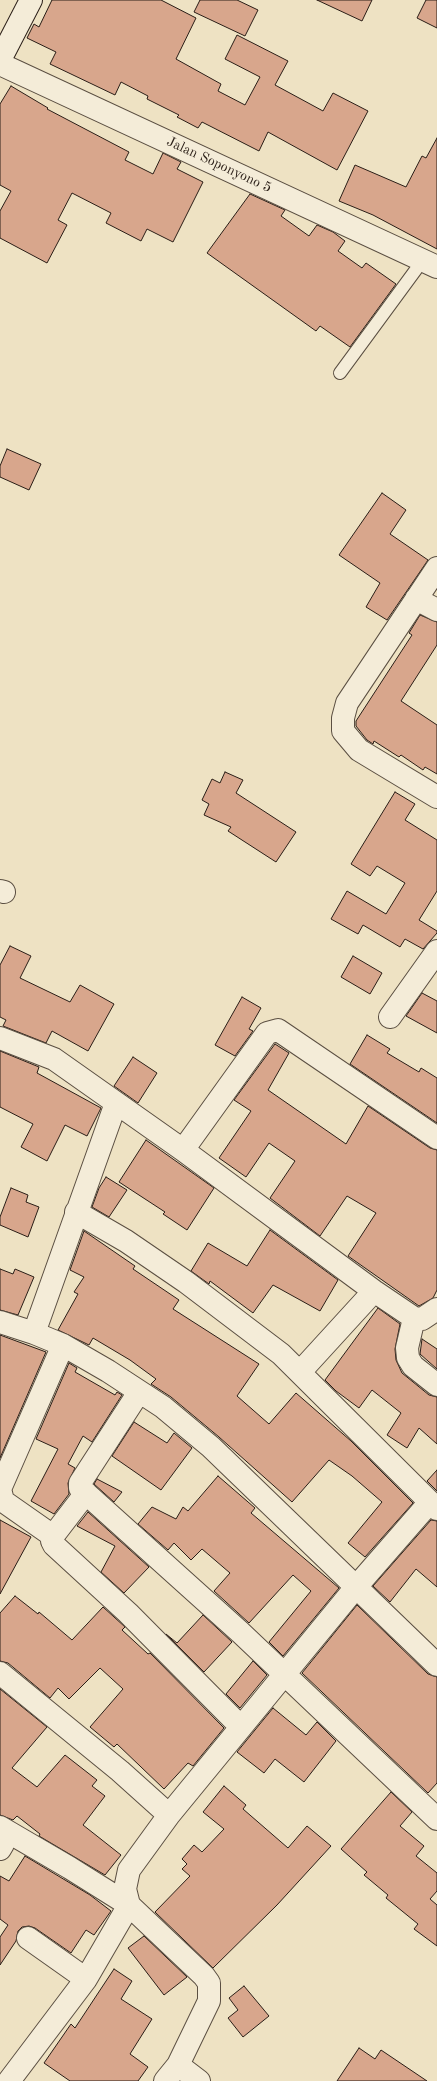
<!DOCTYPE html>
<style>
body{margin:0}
canvas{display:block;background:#eee2c3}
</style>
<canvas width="437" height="2081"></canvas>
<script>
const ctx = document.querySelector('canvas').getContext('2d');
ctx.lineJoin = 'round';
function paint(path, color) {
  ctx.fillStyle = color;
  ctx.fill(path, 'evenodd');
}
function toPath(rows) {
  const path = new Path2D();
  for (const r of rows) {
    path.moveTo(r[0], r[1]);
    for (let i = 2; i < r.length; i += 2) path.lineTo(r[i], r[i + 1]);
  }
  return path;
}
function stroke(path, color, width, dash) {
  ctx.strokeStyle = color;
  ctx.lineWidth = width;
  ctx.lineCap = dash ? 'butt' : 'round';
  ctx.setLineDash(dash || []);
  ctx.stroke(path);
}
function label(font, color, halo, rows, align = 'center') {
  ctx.font = font + ' "Old Standard TT",serif';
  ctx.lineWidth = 3;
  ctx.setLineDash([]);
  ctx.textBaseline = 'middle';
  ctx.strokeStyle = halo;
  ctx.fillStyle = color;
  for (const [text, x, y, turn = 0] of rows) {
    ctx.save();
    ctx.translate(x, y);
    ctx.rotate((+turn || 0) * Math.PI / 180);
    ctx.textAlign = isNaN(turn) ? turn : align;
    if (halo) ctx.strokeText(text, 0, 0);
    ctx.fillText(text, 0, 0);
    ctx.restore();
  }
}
const building = toPath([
 [52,0,161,0,196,18,176,59,221,84,218,91,245,105,260,77,225,59,237,35,288,61,275,85,323,111,333,93,368,111,337,170,268,132,259,151,202,122,198,128,177,117,179,115,147,99,148,96,121,82,115,95,50,64,56,52,27,38,34,24,39,27,52,0],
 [200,0,237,0,258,10,245,36,194,12,200,0],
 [317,0,372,0,362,21,317,0],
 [426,0,437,0,437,28,417,18,426,0],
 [11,86,48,108,47,109,129,152,125,160,153,174,163,153,181,162,177,169,203,182,173,242,147,229,141,241,106,223,111,213,72,193,58,220,67,225,47,263,0,238,0,211,11,191,0,185,0,104,11,86],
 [437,138,437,249,373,215,339,201,355,165,406,187,422,156,426,158,437,138],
 [250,194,285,210,281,216,309,236,317,225,333,232,345,241,338,251,362,268,366,263,396,284,350,347,320,326,316,331,207,253,250,194],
 [7,449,41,464,29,490,0,477,0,466,7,449],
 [382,493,406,510,390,534,428,560,387,620,366,607,380,583,339,555,382,493],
 [420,615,437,622,437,645,401,701,437,725,437,774,425,767,423,770,401,755,399,757,374,741,373,744,367,740,356,726,356,721,412,635,409,633,420,615],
 [225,772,243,780,236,793,296,832,276,862,228,831,231,827,204,815,209,804,202,800,212,779,220,783,225,772],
 [395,792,415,804,405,820,437,840,437,891,419,920,437,931,437,933,423,949,405,939,400,947,363,925,358,934,331,919,347,891,386,914,405,883,377,866,370,876,351,864,395,792],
 [10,946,31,956,20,978,70,1002,80,985,114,1004,88,1051,52,1031,46,1043,3,1026,6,1020,0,1017,0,965,10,946],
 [353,956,382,973,370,994,341,977,353,956],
 [422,993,437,1001,437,1033,406,1016,422,993],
 [242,997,261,1008,249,1029,253,1031,235,1056,215,1045,242,997],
 [367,1035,390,1049,387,1053,419,1072,421,1068,437,1078,437,1123,350,1064,367,1035],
 [275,1044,289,1053,268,1090,346,1144,368,1106,430,1148,437,1150,437,1290,433,1298,419,1306,348,1256,376,1213,347,1196,320,1236,270,1198,295,1161,269,1143,246,1177,219,1158,251,1111,234,1100,275,1044],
 [0,1051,39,1067,37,1073,101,1108,87,1136,65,1125,47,1161,21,1147,33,1124,0,1107,0,1051],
 [133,1057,157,1073,138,1103,114,1086,133,1057],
 [146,1140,214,1188,187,1230,163,1214,165,1212,119,1182,146,1140],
 [106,1177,127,1190,109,1217,92,1207,99,1188,106,1177],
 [11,1188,28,1195,26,1202,39,1207,28,1237,0,1225,0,1217,11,1188],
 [270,1230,338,1280,320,1311,273,1285,253,1313,210,1281,209,1284,191,1271,208,1243,247,1266,270,1230],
 [84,1231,135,1266,133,1269,179,1300,173,1309,259,1364,237,1396,269,1424,296,1393,351,1441,413,1503,365,1557,348,1543,382,1502,352,1476,329,1460,292,1502,219,1437,171,1397,151,1384,156,1379,130,1360,93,1338,89,1345,58,1330,78,1294,74,1292,84,1277,70,1270,84,1231],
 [0,1269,13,1274,15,1269,34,1277,18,1315,0,1310,0,1269],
 [378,1308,400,1324,395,1349,396,1360,402,1373,429,1395,437,1397,437,1444,419,1428,407,1448,387,1435,401,1413,372,1390,359,1408,336,1391,325,1380,378,1308],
 [0,1335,46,1352,0,1458,0,1335],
 [422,1339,437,1349,437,1369,420,1354,422,1339],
 [69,1363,77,1368,75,1372,115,1395,117,1392,122,1395,92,1442,83,1436,68,1464,75,1468,68,1483,69,1494,54,1514,31,1501,58,1449,36,1439,69,1363],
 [134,1422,167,1443,174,1433,192,1448,161,1490,112,1456,134,1422],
 [437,1470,437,1491,427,1481,437,1470],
 [218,1476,255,1508,251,1513,339,1588,283,1656,269,1642,311,1591,293,1575,249,1623,214,1591,230,1573,202,1549,191,1560,174,1543,168,1550,138,1524,152,1507,176,1519,183,1507,188,1511,218,1476],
 [97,1479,122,1492,114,1502,94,1484,97,1479],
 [88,1512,149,1567,124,1593,101,1572,115,1546,77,1526,88,1512],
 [0,1520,31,1537,0,1594,0,1520],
 [431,1520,437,1521,437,1587,416,1569,390,1602,373,1586,431,1520],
 [15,1596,38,1614,39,1612,72,1640,103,1607,125,1627,122,1630,148,1654,150,1653,224,1728,193,1766,188,1763,164,1789,117,1744,114,1747,90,1727,123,1689,100,1668,69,1699,58,1688,50,1698,8,1663,0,1661,0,1613,15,1596],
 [357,1605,428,1674,437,1677,437,1783,428,1793,302,1673,357,1605],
 [203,1615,232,1642,204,1672,166,1634,177,1643,203,1615],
 [253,1661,267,1675,240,1708,226,1694,253,1661],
 [0,1689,47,1727,12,1768,37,1787,65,1755,97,1780,92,1786,105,1796,83,1825,121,1855,105,1875,39,1836,40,1834,17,1816,13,1820,0,1815,0,1689],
 [273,1708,306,1735,317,1722,336,1741,304,1782,275,1759,264,1773,237,1752,273,1708],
 [224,1786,246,1805,243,1809,288,1848,307,1826,331,1846,277,1905,213,1968,155,1912,190,1876,182,1869,187,1864,182,1859,194,1845,202,1852,224,1829,203,1812,224,1786],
 [391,1792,412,1812,400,1826,424,1846,416,1856,437,1873,437,1891,430,1899,437,1905,437,1946,414,1929,418,1924,386,1898,388,1895,364,1875,367,1872,341,1849,391,1792],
 [25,1856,90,1895,111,1911,94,1935,86,1930,71,1953,35,1928,29,1926,22,1927,18,1931,16,1941,0,1965,0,1937,8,1925,0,1919,0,1876,9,1881,25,1856],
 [144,1936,187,1977,164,1995,128,1948,144,1936],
 [114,1969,132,1981,121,1999,152,2019,130,2054,148,2067,138,2081,70,2081,44,2063,71,2024,75,2028,114,1969],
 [244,1986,269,2016,243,2037,228,2018,238,2010,229,1998,244,1986],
 [359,2048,375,2059,381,2050,427,2081,337,2081,359,2048]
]);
paint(building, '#d8a68c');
stroke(building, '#2a1e17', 1);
const lane = toPath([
 [340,373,423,260]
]);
const street = toPath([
 [0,64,437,267],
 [437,568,347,703,343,718,343,731,359,750,437,797],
 [416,599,437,610],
 [0,891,4,892],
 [390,1017,437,951],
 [0,1038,54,1059,183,1150,374,1291,414,1318,422,1319,437,1309],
 [183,1150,267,1033,278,1030,437,1138],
 [76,1212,126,1241,186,1282,281,1354,437,1509],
 [414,1318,407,1348,408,1358,413,1366,437,1385],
 [0,1322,34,1333,63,1345,108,1371,163,1407,211,1447,437,1665],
 [34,1333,116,1103],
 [300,1372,374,1291],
 [139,1392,80,1483,80,1488,240,1632,437,1819],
 [86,1493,53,1536,52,1541,54,1545,128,1613,241,1727],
 [53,1536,3,1501,0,1489,63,1345],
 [0,1673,120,1771,169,1815],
 [0,1827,70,1868,129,1905,86,1979,9,2081],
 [0,1827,3,1844,0,1849],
 [28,1938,86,1979],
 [165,2081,178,2065],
 [199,2081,178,2065,209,2001,209,1983,204,1976,129,1905,125,1889,129,1870,169,1815,356,1587,430,1502]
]);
const secondary = toPath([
 [0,60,31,0]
]);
stroke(lane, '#5b4f42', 14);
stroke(street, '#5b4f42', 24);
stroke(secondary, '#2a1e17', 24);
stroke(lane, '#f4ecd8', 12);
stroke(street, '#f4ecd8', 22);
stroke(secondary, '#f4ecd8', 22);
label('14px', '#2a1e17', '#f4ecd8', [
 ["Jalan Soponyono 5",219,165,25]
]);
</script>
